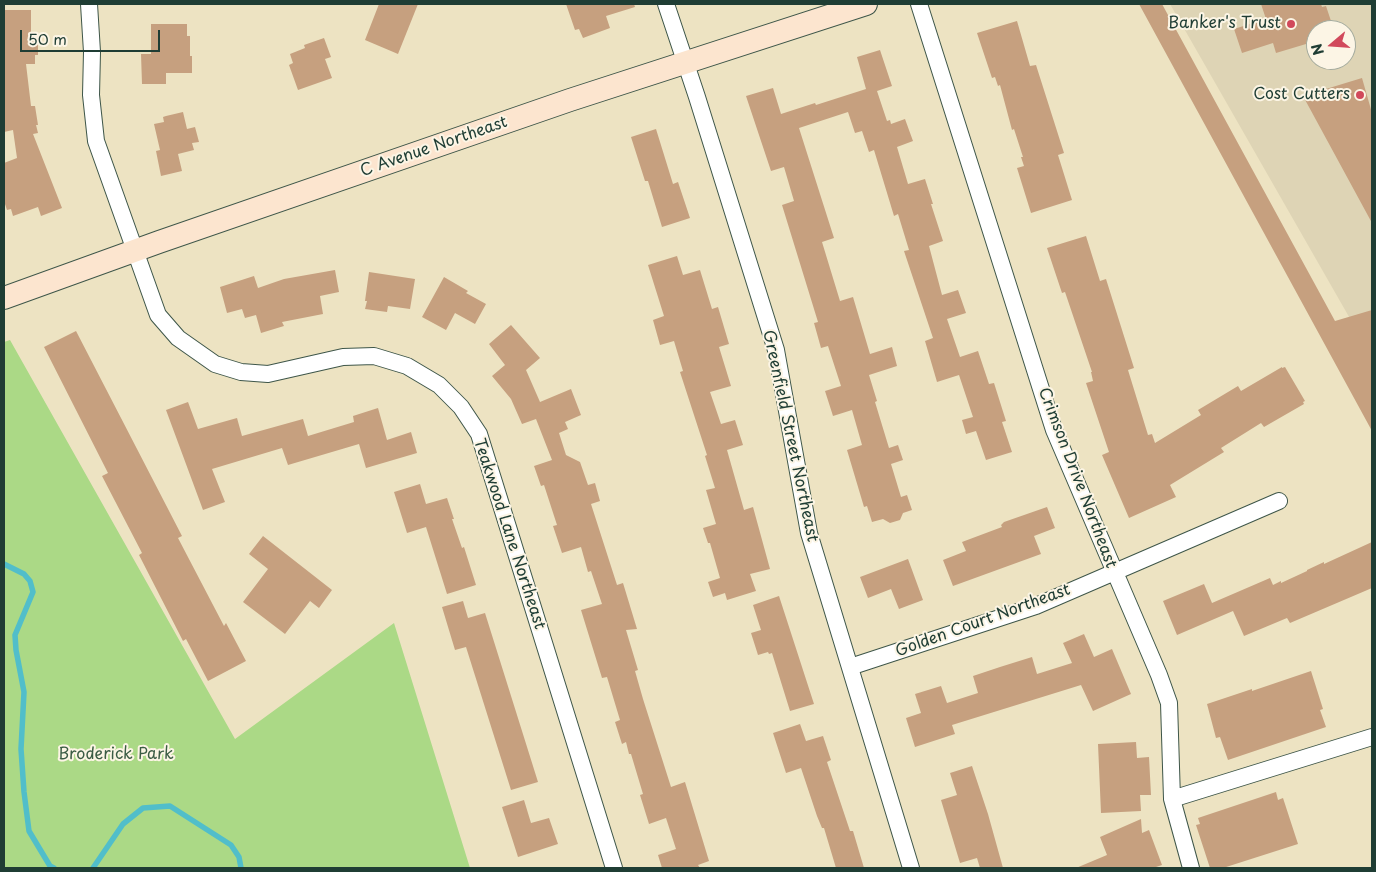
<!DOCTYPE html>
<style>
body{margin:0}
#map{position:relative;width:1376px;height:872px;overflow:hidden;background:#ede3c2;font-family:"Playpen Sans",sans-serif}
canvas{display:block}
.frame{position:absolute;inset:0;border:5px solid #1f3d34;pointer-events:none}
.north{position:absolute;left:1306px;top:20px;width:50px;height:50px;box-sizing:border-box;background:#fcf5e5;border:1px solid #a4ab9e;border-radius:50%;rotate:252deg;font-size:14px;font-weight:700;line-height:20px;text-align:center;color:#1f3d34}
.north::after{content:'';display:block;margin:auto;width:18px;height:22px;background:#d1495b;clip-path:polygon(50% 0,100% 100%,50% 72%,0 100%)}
.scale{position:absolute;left:20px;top:30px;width:140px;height:22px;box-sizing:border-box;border:2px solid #1f3d34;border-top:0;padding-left:6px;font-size:15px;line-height:18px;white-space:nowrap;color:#1f3d34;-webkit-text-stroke:4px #fcf5e5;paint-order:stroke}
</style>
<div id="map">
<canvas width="1376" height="872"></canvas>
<div class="frame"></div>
<div class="north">N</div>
<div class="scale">50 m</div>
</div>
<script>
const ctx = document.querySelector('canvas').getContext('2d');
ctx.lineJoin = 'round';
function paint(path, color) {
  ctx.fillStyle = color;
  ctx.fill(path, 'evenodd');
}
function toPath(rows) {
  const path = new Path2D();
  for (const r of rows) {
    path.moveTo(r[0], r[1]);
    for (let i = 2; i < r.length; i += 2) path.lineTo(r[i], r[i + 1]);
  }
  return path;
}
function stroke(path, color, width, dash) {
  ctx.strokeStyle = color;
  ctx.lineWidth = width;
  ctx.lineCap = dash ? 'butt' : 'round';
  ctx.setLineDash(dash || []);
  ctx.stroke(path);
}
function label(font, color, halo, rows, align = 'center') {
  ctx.font = font + ' "Playpen Sans",sans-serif';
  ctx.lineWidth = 4;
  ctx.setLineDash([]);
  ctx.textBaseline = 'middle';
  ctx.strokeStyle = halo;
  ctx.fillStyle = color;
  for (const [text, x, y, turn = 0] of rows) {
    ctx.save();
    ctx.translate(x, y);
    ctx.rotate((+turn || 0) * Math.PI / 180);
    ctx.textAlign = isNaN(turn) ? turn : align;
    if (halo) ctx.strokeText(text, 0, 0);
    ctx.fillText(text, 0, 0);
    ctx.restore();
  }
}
paint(toPath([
 [1170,4,1372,4,1372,357],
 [1316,30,1346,30,1346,60,1316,60]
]), '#ded4b5');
paint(toPath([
 [10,340,235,739,394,623,470,868,4,868,4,342]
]), '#abd986');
stroke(toPath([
 [4,564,24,574,30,581,33,592,15,635,16,650,24,692,21,749,24,792,29,831,50,866,54,868],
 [93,868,123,824,143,808,170,806,231,845,239,857,241,868]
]), '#51beca', 5.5);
paint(toPath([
 [379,4,418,4,398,54,365,40],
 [566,4,634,4,635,7,606,16,610,28,583,38,579,29,575,30],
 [1139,4,1162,4,1335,321,1372,310,1372,431],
 [1261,4,1321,4,1322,7,1326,6,1334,30,1316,30,1316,41,1276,53,1273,43,1242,53,1234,29,1266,19],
 [4,10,31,10,31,36,38,36,38,55,35,55,35,64,26,64,31,106,35,106,38,125,36,125,38,133,33,134,62,208,41,216,38,207,13,216,11,209,7,210,4,201,4,163,17,158,13,130,4,132],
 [1017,21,1030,66,1036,65,1064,153,1058,155,1072,200,1031,213,1017,168,1024,166,1021,157,1023,157,1014,129,1012,130,1000,85,998,86,995,77,992,78,977,33],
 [151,24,187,24,187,36,190,36,190,56,192,56,192,73,166,73,166,84,142,84,141,54,151,54],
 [324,38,331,57,325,59,332,78,298,90,289,65,293,63,290,54,305,48,304,45],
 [880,50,892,86,877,91,887,121,890,120,891,124,905,119,913,141,897,147,908,184,925,179,933,204,931,204,943,241,929,246,942,295,958,290,966,313,947,319,960,357,978,351,989,384,994,383,1006,421,1002,422,1012,452,986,460,976,431,966,434,962,420,973,417,959,375,937,382,925,341,933,338,904,251,909,250,898,214,894,216,874,150,869,152,862,131,855,133,848,112,799,128,834,238,822,242,840,301,853,297,870,354,892,347,897,366,869,375,877,401,875,402,889,448,898,445,903,460,891,464,901,497,907,495,912,510,903,513,900,520,890,523,883,519,872,522,867,506,864,507,847,450,862,445,852,410,833,416,825,391,841,386,828,346,821,348,814,323,818,322,782,205,794,201,784,167,771,171,746,96,773,88,781,114,815,103,816,105,866,89,857,57],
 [1362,78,1372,113,1372,223,1303,96],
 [183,112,187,129,195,127,199,142,192,143,194,150,178,154,182,171,161,176,156,151,160,150,154,124,164,122,163,117,166,116],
 [656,129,673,184,678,182,690,218,662,227,648,181,645,181,631,137],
 [1086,236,1100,281,1106,279,1134,368,1128,370,1148,435,1152,434,1155,443,1201,415,1198,410,1238,386,1241,391,1282,367,1282,368,1285,367,1305,401,1303,402,1304,404,1264,427,1261,423,1221,448,1224,452,1170,485,1176,497,1129,518,1102,455,1109,452,1086,383,1093,381,1091,372,1092,372,1065,292,1062,293,1047,248],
 [677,256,683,275,700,270,712,309,718,307,729,344,719,347,731,386,710,392,721,424,735,420,743,445,727,450,744,510,753,507,770,569,750,574,756,591,727,600,725,593,713,597,708,582,720,578,710,543,708,543,703,528,716,524,706,490,715,488,705,456,707,455,680,372,683,371,674,341,660,345,653,320,664,316,648,265],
 [335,270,339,292,320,296,323,314,282,322,284,326,261,333,256,315,245,318,242,309,227,313,220,287,254,276,258,288,284,279],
 [369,272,415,279,410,309,388,306,387,312,365,309,367,301,365,301],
 [444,277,468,291,466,293,486,304,475,324,455,313,446,330,422,317],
 [511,325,540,358,526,370,540,402,571,389,581,415,565,422,568,429,559,433,566,455,580,462,588,485,595,483,600,501,591,504,617,585,623,583,637,629,626,630,638,670,635,671,643,699,671,787,685,782,709,861,698,865,700,868,662,868,658,855,676,849,666,818,649,824,640,795,643,794,631,754,629,754,626,742,622,744,615,722,620,720,607,677,602,678,581,610,602,604,591,571,588,572,581,547,562,553,553,526,557,525,544,485,541,486,534,466,552,460,536,419,522,424,511,399,492,376,505,365,489,344],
 [76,331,182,536,178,538,224,626,226,623,246,661,208,681,186,639,183,641,139,555,142,553,102,476,108,473,44,347],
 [188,402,198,429,237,418,242,436,303,419,308,436,354,422,353,416,378,408,387,440,411,432,417,453,366,468,359,444,288,465,282,448,212,469,225,502,203,510,166,410],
 [420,484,426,504,447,498,454,519,452,519,462,548,464,547,476,585,447,594,426,527,407,533,394,492],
 [1047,507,1055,528,1034,536,1041,554,953,586,943,560,966,551,962,542,1002,527,1001,525,1004,522],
 [263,536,332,590,319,608,310,601,285,634,243,602,268,569,249,554],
 [1372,542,1372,588,1290,623,1287,618,1244,636,1233,611,1177,635,1163,601,1204,584,1212,603,1270,578,1273,585,1281,581,1281,583,1307,571,1307,570,1324,562,1324,564],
 [908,559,923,600,899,609,891,589,868,598,860,577],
 [779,596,814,704,790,711,772,653,769,654,768,652,758,655,751,633,761,630,753,605],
 [463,601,468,618,485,613,538,782,511,790,466,647,455,650,442,607],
 [1084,634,1094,657,1112,649,1131,694,1093,711,1081,685,952,725,955,734,915,747,906,718,921,713,915,694,941,686,947,703,978,693,973,676,1000,667,1032,657,1037,674,1072,663,1063,643],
 [1311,671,1323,709,1320,710,1326,727,1228,760,1220,737,1216,738,1207,704,1252,689,1252,691],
 [800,724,806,741,823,736,831,760,827,762,850,831,853,831,864,868,836,868,824,828,822,828,817,816,801,768,786,773,773,733],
 [1136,742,1137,758,1149,757,1151,795,1140,795,1141,811,1101,813,1098,744],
 [972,766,988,814,1003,868,980,868,977,858,960,863,941,800,957,795,950,773],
 [1276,792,1278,800,1283,798,1298,844,1223,868,1210,868,1196,825,1200,824,1198,818],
 [524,800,531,823,549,818,558,844,518,857,502,807],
 [1141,819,1142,833,1149,830,1162,865,1153,868,1076,868,1107,855,1100,837]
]), '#c6a07f');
const minor = toPath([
 [89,4,92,52,91,95,96,141,158,315,178,338,215,364,241,372,268,374,343,357,374,356,407,366,439,385,461,407,479,434,614,868],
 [666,4,697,97,776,350,809,533,911,868],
 [919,4,1054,430,1159,675,1169,703,1172,799,1191,868],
 [850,667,1036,606,1279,501],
 [1172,799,1372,737]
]);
const secondary = toPath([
 [4,298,159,242,570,100,866,4]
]);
stroke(minor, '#3e5649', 18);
stroke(secondary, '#3e5649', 24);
stroke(minor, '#fff', 16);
stroke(secondary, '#fce5cf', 22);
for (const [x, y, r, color] of [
 [1291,24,5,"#d1495b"],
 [1360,95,5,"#d1495b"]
]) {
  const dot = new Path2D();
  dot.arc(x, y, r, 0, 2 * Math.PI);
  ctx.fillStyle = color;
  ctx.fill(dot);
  stroke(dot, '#fcf5e5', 2);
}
label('16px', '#1f3d34', '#fcf5e5', [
 ["Banker's Trust",1281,24],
 ["Cost Cutters",1350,95]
], 'right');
label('16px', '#1f3d34', '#fcf5e5', [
 ["C Avenue Northeast",434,147,-19],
 ["Greenfield Street Northeast",790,436,78],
 ["Crimson Drive Northeast",1077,478,69],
 ["Teakwood Lane Northeast",509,534,72],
 ["Golden Court Northeast",983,621,-20]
]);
label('16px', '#3b5c44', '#fcf5e5', [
 ["Broderick Park",116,755]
]);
</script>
